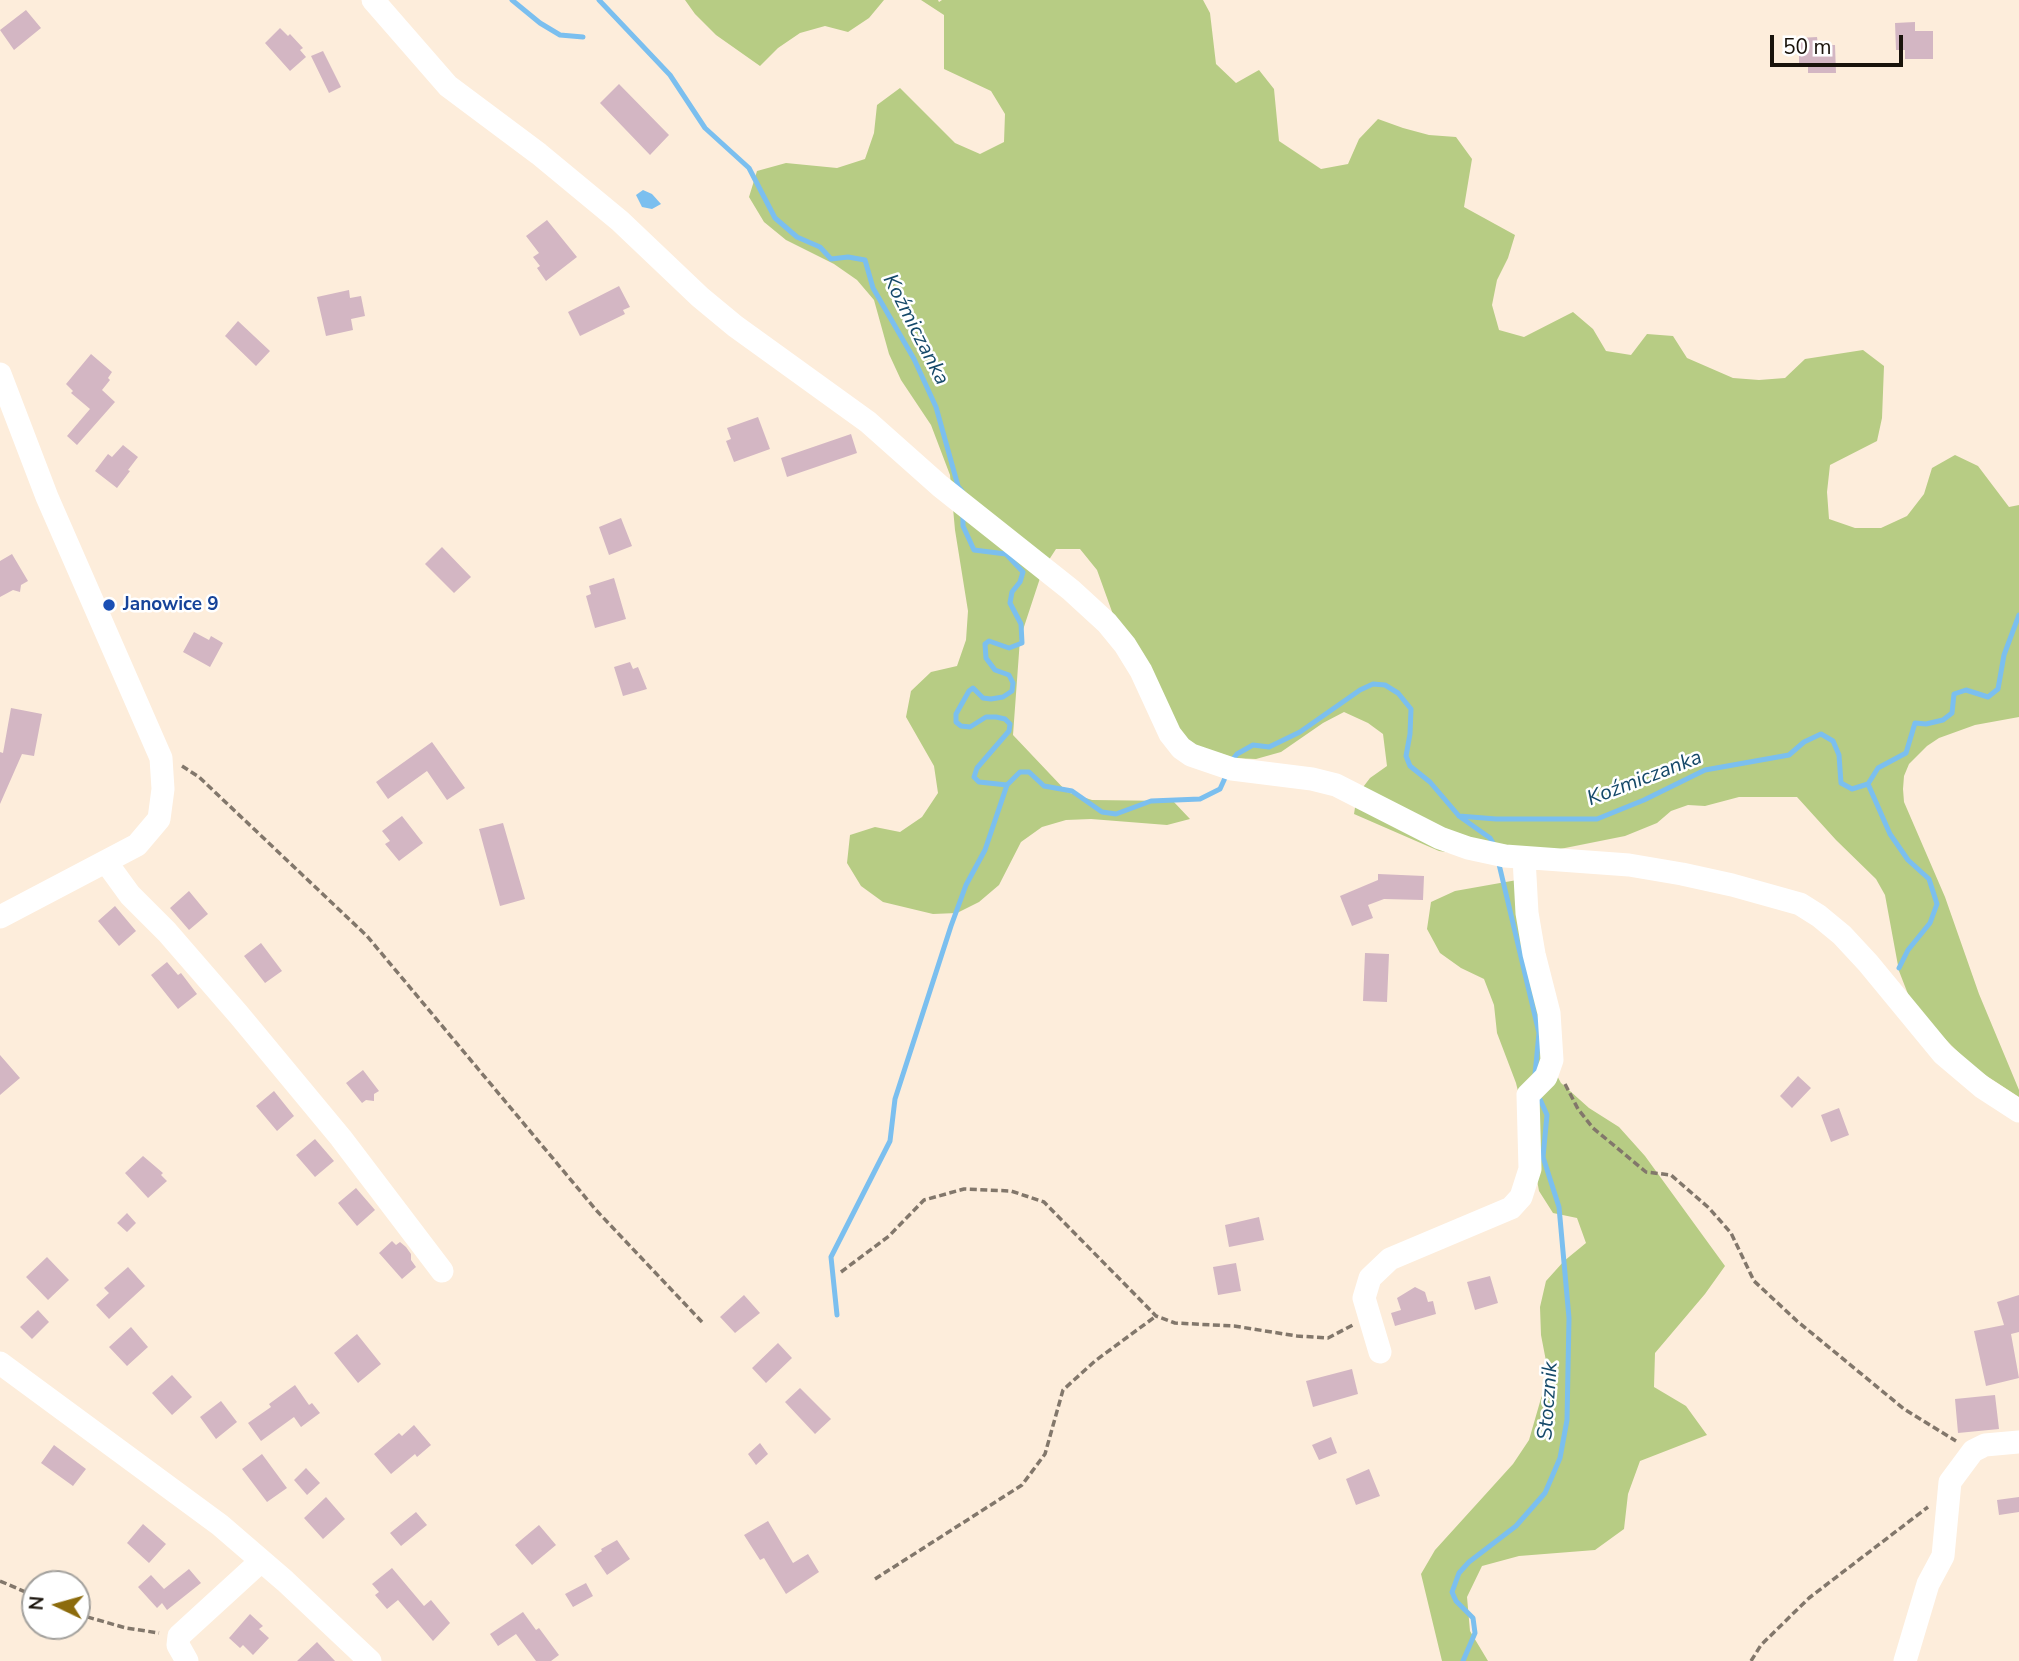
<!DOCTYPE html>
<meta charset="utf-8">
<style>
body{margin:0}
#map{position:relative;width:2019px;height:1661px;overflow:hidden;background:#fdeddb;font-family:"Nunito Sans",sans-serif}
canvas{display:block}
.north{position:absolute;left:21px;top:1570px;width:70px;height:70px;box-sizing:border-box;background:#fff;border:2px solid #a3a19d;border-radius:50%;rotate:275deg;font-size:19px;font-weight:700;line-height:28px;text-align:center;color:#19130b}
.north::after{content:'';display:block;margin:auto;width:24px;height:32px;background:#8c6b0c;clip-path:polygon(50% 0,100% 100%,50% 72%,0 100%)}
.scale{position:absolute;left:1770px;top:35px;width:133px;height:32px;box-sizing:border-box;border:4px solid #19130b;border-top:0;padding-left:9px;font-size:21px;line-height:24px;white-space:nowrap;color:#19130b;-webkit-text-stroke:5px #fff;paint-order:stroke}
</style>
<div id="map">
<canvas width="2019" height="1661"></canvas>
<div class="north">N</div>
<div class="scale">50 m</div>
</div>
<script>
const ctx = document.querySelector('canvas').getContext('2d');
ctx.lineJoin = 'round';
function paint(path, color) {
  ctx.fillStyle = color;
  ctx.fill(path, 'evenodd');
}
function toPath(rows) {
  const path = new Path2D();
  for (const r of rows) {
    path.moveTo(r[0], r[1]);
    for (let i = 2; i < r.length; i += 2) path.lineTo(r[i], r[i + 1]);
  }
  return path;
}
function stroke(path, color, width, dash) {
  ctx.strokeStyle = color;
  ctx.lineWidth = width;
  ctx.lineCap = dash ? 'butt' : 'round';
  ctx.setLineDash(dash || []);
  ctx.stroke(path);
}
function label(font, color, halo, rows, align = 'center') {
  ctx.font = font + ' "Nunito Sans",sans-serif';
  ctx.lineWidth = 5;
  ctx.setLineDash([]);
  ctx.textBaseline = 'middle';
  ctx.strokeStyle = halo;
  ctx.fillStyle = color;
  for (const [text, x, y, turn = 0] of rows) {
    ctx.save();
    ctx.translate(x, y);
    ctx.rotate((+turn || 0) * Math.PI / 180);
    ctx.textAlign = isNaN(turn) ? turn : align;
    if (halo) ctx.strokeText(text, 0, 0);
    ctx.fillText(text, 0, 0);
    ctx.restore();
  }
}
paint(toPath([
 [685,0,884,0,869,18,848,32,825,26,800,33,778,48,760,66,716,35,695,14],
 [921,0,938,0,939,2,942,0,1203,0,1210,13,1216,64,1236,83,1259,70,1274,89,1279,141,1321,169,1348,164,1359,139,1378,119,1403,128,1429,135,1456,137,1472,159,1464,207,1515,235,1508,258,1497,280,1492,305,1499,330,1524,337,1573,312,1593,329,1606,351,1631,355,1647,334,1673,336,1687,358,1733,378,1759,380,1785,378,1805,359,1863,350,1884,366,1882,418,1877,441,1830,465,1827,492,1829,519,1855,528,1881,528,1907,516,1924,494,1932,468,1955,455,1978,466,2009,507,2019,505,2019,717,1975,725,1939,738,1927,746,1909,764,1904,776,1903,789,1904,802,1945,897,1979,994,2019,1090,2019,1097,1973,1067,1913,1007,1899,971,1885,895,1876,879,1836,840,1797,797,1739,797,1705,806,1688,805,1671,811,1657,823,1625,836,1535,854,1473,856,1439,851,1354,814,1357,795,1370,778,1387,766,1383,734,1368,723,1344,712,1323,723,1281,752,1256,759,1231,758,1182,742,1115,620,1097,570,1080,549,1056,549,1043,569,1020,639,1013,735,1067,792,1092,800,1173,801,1190,819,1167,825,1091,819,1066,820,1042,827,1021,842,999,885,979,902,957,913,933,914,883,902,861,886,847,863,850,835,875,827,900,832,922,817,938,793,934,766,906,717,911,691,931,672,957,666,966,640,968,611,955,530,950,475,931,425,901,380,889,354,874,300,857,280,834,264,786,240,764,222,749,197,757,171,786,163,837,168,865,159,874,133,877,105,900,88,955,143,980,154,1004,142,1005,114,991,91,944,69,944,15],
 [1517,880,1548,1059,1561,1083,1589,1108,1619,1127,1645,1156,1725,1266,1705,1294,1655,1353,1654,1387,1686,1406,1707,1435,1640,1461,1628,1494,1624,1529,1595,1550,1519,1556,1482,1566,1467,1597,1470,1631,1488,1661,1442,1661,1421,1574,1435,1550,1513,1464,1529,1440,1544,1388,1546,1361,1541,1335,1540,1307,1546,1281,1564,1261,1586,1243,1577,1218,1553,1213,1539,1191,1529,1136,1516,1083,1497,1033,1494,1005,1484,979,1461,968,1440,953,1427,929,1431,902,1455,891]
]), '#b7cc84');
paint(toPath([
 [643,190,652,194,661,204,652,209,642,207,636,195]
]), '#7bbfef');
stroke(toPath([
 [512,0,540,23,560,35,583,37],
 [599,0,670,75,705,128,749,168,775,218,797,237,820,247,831,259,848,257,865,260,873,288,914,359,936,407,958,486,962,491],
 [963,512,963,526,974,550,1006,554,1023,572,1020,582,1012,592,1010,603,1021,624,1022,643,1009,648,989,641,985,644,986,658,995,670,1009,675,1013,683,1012,691,1003,697,991,699,983,698,973,688,969,691,956,714,956,722,961,726,970,727,986,717,996,717,1005,719,1010,724,1009,731,977,768,974,777,979,782,1007,785,1020,772,1029,772,1044,786,1072,791,1102,812,1116,814,1151,801,1200,799,1220,789,1225,778],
 [1233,759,1237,754,1253,745,1269,747,1300,732,1360,690,1373,684,1385,685,1398,693,1411,709,1410,734,1406,756,1410,766,1430,782,1459,816,1490,838,1494,845],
 [1868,784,1890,834,1908,860,1929,879,1937,904,1930,923,1908,950,1899,968],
 [1459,816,1496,819,1597,819,1644,800,1705,770,1789,755,1804,742,1821,734,1833,741,1839,755,1841,783,1852,789,1868,784,1878,768,1906,753,1915,723,1926,724,1943,720,1952,713,1954,694,1966,690,1988,697,1998,689,2004,655,2019,615],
 [1498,860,1539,1033,1535,1075],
 [837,1315,831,1257,890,1141,895,1099,951,926,966,885,985,850,1007,785],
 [1463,1661,1475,1633,1473,1618,1456,1601,1452,1592,1459,1573,1469,1562,1516,1526,1545,1493,1560,1458,1567,1420,1569,1318,1559,1207,1543,1157,1547,1115,1539,1097]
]), '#7bbfef', 5);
paint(toPath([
 [26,10,41,28,14,50,0,30],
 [1915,22,1915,31,1933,31,1933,59,1905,59,1905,50,1896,50,1895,23],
 [280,28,288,36,290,34,303,48,300,50,306,57,290,71,265,43],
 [1817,37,1818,45,1835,45,1836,73,1808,73,1808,63,1799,63,1799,38],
 [323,51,341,87,329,93,311,56],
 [619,84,669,135,650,155,600,103],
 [547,220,577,257,546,281,537,268,540,266,533,257,539,253,526,236],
 [619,286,630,307,623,310,625,314,580,336,568,312],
 [349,290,350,298,361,296,365,316,351,319,353,330,326,336,317,297],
 [238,321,270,351,256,366,225,336],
 [91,354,112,372,108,378,110,380,102,390,115,402,77,445,67,436,90,409,71,393,73,391,66,384],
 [758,417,770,449,734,462,726,441,731,439,727,428],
 [851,434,857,453,787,477,781,458],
 [123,445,138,457,128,470,130,471,117,488,95,471,108,454,112,457],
 [621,518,632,546,609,555,599,527],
 [442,547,471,577,454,593,425,564],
 [12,554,28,581,21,585,20,592,13,590,0,597,0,561],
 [614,578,626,619,595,628,586,596,591,594,589,586],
 [194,632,209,640,211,636,223,643,210,667,183,652],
 [630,662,633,669,638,667,647,689,623,696,614,667],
 [11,708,42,714,34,756,22,754,0,804,0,752,3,753],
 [432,742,465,788,447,800,427,771,388,799,376,782],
 [402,816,423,843,399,861,385,844,390,841,382,831],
 [503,823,525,899,500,906,479,829],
 [1378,874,1424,876,1423,900,1384,899,1368,905,1373,918,1352,926,1340,896,1378,880],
 [189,891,208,914,189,930,170,908],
 [115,906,136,931,119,946,98,921],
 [261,943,282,971,265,983,244,956],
 [1365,953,1389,954,1387,1002,1363,1001],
 [167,962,178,975,181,973,197,994,178,1009,151,975],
 [0,1055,20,1078,0,1095],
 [363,1070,379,1091,374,1094,374,1101,366,1100,362,1103,346,1083],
 [1798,1076,1811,1088,1792,1108,1780,1096],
 [274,1091,294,1116,277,1131,256,1106],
 [1839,1108,1849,1135,1831,1142,1821,1115],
 [315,1139,334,1161,315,1177,296,1155],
 [143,1156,163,1173,161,1175,167,1181,148,1198,125,1173],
 [356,1188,375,1210,357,1226,338,1203],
 [127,1213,136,1223,127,1232,117,1223],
 [1259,1217,1264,1240,1229,1247,1225,1225],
 [392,1241,396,1245,400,1242,406,1247,411,1254,411,1260,416,1267,402,1279,379,1253],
 [47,1257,69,1280,48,1300,26,1277],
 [1236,1263,1241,1291,1218,1295,1213,1267],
 [128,1267,145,1286,109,1319,96,1305,109,1293,104,1288],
 [1490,1276,1498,1303,1475,1310,1467,1282],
 [1415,1287,1425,1292,1428,1302,1433,1301,1436,1314,1395,1326,1391,1313,1401,1310,1397,1298],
 [744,1295,760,1313,735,1333,720,1317],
 [2019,1295,2019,1332,2011,1334,2019,1378,1986,1386,1974,1331,2004,1325,1997,1302],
 [38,1310,49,1322,32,1339,20,1327],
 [131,1327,148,1347,127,1366,109,1347],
 [357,1334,381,1364,358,1383,334,1353],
 [778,1343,792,1358,766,1383,752,1368],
 [1352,1369,1358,1394,1313,1407,1306,1381],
 [172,1375,192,1397,172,1415,152,1393],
 [295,1385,309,1405,312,1403,320,1413,301,1427,294,1417,261,1441,248,1423,271,1407,269,1404],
 [800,1388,831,1419,815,1434,785,1402],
 [1995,1395,1999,1429,1958,1433,1955,1399],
 [221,1401,237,1422,216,1439,200,1417],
 [414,1425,431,1445,417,1457,415,1454,391,1474,374,1454,399,1433,402,1436],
 [1331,1437,1337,1453,1319,1460,1312,1445],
 [760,1443,768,1454,756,1465,748,1454],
 [54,1445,86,1469,73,1486,41,1463],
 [262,1454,287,1488,267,1502,242,1469],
 [306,1468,320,1483,307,1495,294,1480],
 [1369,1469,1380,1496,1356,1505,1346,1479],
 [326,1497,345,1519,323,1539,304,1518],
 [2019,1497,2019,1512,1999,1515,1997,1500],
 [416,1512,427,1525,401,1546,390,1533],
 [768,1521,793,1563,808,1554,819,1572,786,1594,764,1558,760,1560,744,1535],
 [143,1524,166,1544,149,1563,127,1543],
 [539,1525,556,1545,532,1565,515,1545],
 [617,1540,630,1559,607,1575,594,1556,602,1551,601,1549],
 [392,1568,424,1606,431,1600,450,1623,433,1641,398,1600,387,1609,375,1595,379,1592,372,1584],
 [189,1569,201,1583,167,1610,162,1603,157,1608,138,1587,151,1575,164,1589],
 [586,1583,593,1596,573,1607,565,1594],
 [523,1612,536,1630,539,1628,559,1655,551,1661,536,1661,516,1634,498,1646,490,1634],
 [250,1614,263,1626,259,1629,269,1638,253,1655,243,1645,240,1648,229,1638],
 [317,1642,335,1661,297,1661]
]), '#d3b6c3');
stroke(toPath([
 [182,766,199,777,367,936,596,1210,702,1322],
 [1565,1084,1578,1109,1593,1128,1646,1172,1671,1175,1709,1208,1731,1233,1754,1281,1797,1321,1904,1409,1956,1441],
 [841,1272,889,1236,924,1200,964,1189,1011,1191,1044,1202,1156,1316,1175,1323,1234,1326,1297,1336,1328,1338,1353,1325],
 [875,1579,1022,1485,1045,1454,1063,1390,1095,1361,1156,1316],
 [0,1581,35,1596],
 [77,1614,126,1628,159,1633],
 [1751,1661,1761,1645,1809,1598,1928,1507]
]), '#82776b', 3.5, [7, 3.5]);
stroke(toPath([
 [373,0,448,86,539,154,620,221,700,297,735,326,868,422,940,486,1071,590,1107,623,1125,645,1141,671,1170,734,1181,748,1191,755,1232,769,1312,779,1336,785,1440,838,1468,848,1505,856,1629,865,1682,874,1732,885,1800,904,1819,916,1842,935,1868,963,1943,1054,1982,1087,2019,1111],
 [0,374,47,497,161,758,163,789,159,819,137,845,0,917],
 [106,862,130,895,167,932,239,1015,341,1138,442,1271],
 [1380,1352,1364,1298,1370,1278,1390,1259,1511,1208,1521,1197,1530,1169,1528,1095,1546,1077,1552,1060,1549,1013,1534,954,1527,913,1524,858],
 [0,1363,220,1525,285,1581,370,1661],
 [187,1661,178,1645,179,1636,261,1561],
 [1905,1661,1928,1584,1943,1556,1950,1482,1973,1451,1985,1445,2019,1442]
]), '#fff', 23);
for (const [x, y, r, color] of [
 [109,605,7,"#1a4fb4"]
]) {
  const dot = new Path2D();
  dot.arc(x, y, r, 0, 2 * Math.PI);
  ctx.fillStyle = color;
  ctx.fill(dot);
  stroke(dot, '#fff', 2.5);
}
label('bold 19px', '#164399', '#fff', [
 ["Janowice 9",123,605]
], 'left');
label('italic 21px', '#154969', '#fff', [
 ["Koźmiczanka",915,330,63],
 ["Koźmiczanka",1645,779,-21],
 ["Stocznik",1549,1401,-86]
]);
</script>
